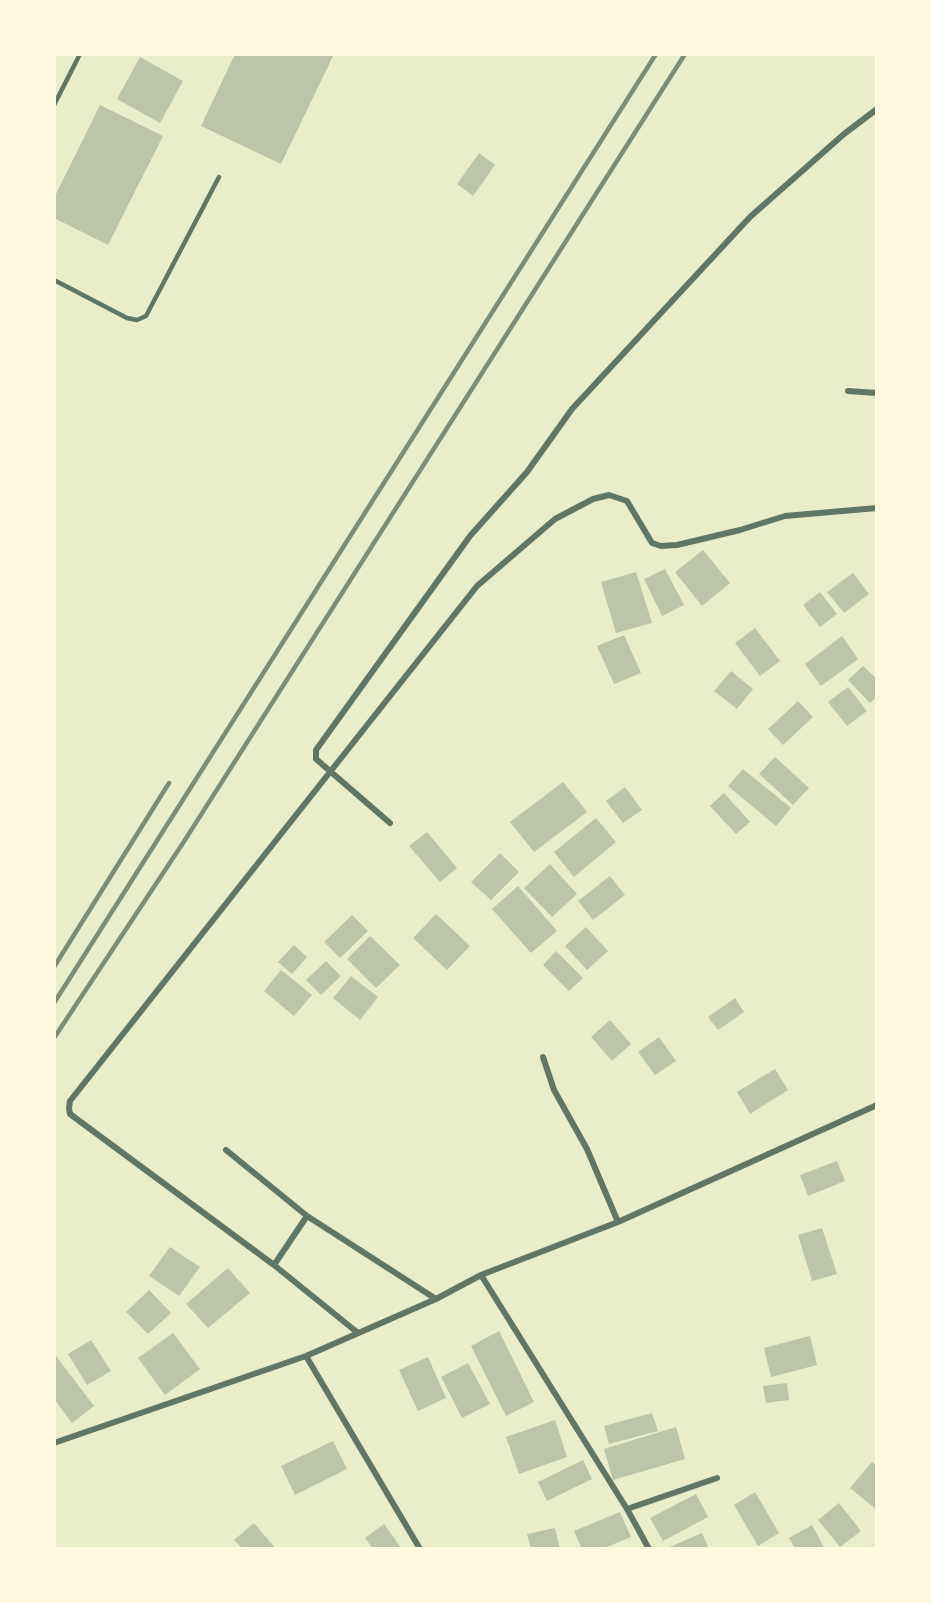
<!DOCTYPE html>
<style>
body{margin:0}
#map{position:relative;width:931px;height:1603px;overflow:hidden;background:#e9edc9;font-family:Mulish,sans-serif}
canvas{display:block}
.frame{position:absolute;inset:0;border:56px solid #fefae0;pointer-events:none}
</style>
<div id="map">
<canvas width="931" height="1603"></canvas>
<div class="frame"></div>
</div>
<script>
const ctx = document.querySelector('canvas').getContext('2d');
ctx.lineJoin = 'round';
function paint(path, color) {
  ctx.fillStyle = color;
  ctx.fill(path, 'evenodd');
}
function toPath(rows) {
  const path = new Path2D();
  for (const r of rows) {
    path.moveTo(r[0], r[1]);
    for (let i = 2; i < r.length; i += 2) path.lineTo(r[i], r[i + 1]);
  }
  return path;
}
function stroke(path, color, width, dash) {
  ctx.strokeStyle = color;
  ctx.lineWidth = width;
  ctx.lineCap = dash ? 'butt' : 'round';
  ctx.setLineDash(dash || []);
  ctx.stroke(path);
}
paint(toPath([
 [235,54,334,54,281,164,201,126],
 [140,57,183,81,160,123,117,99],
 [100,105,163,136,108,245,54,218,54,198],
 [479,153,495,165,473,196,457,184],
 [703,550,730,583,702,606,675,572],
 [665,569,684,605,662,616,644,579],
 [636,572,652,623,616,633,601,582],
 [853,573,869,594,844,613,827,592],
 [820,592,837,614,820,627,803,605],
 [755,628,780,661,760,676,735,643],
 [624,635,641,673,614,684,597,646],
 [842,636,858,659,821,686,805,664],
 [863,666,877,679,877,696,870,703,848,680],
 [731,671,753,689,737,709,714,691],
 [848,687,867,711,847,726,828,702],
 [798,701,813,717,783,745,768,729],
 [775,757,809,788,793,805,759,774],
 [743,769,791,808,776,826,728,786],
 [563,782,587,812,534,852,510,822],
 [625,787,642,810,623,823,606,801],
 [724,793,750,822,736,834,710,806],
 [596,818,616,842,574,877,554,852],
 [427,832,457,868,440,882,409,846],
 [500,853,519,872,491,900,471,882],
 [550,864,577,894,552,917,524,888],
 [610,876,625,895,593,920,578,901],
 [518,886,557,931,531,953,492,909],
 [436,914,470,946,447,970,413,938],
 [352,915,368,931,340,958,324,942],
 [586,927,608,951,587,970,565,946],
 [370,936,400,965,376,988,347,959],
 [294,945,307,957,292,974,278,962],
 [556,951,583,978,569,991,543,965],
 [326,961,341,976,321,995,306,980],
 [281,970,312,995,294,1016,264,991],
 [351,976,378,997,360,1020,333,998],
 [735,998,744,1012,718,1030,708,1017],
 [610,1020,631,1044,612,1061,591,1037],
 [659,1037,676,1061,655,1075,638,1052],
 [775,1069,788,1090,750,1114,737,1092],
 [837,1161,845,1181,808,1196,800,1175],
 [822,1228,837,1274,812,1281,798,1235],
 [170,1247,200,1267,179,1296,149,1276],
 [228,1268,250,1293,208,1328,186,1304],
 [149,1290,171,1313,148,1334,126,1312],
 [499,1331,534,1402,506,1416,471,1346],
 [173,1333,200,1369,165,1395,138,1358],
 [810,1336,817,1365,771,1377,764,1348],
 [91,1340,111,1371,87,1385,68,1354],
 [56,1356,94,1406,72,1423,54,1399,54,1357],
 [428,1357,446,1398,418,1411,399,1370],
 [468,1363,490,1404,462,1418,441,1377],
 [787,1383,789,1400,766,1403,763,1386],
 [652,1413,658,1431,609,1444,604,1426],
 [555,1420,567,1457,519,1474,506,1437],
 [676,1427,685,1459,613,1480,604,1449],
 [333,1441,347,1469,295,1495,281,1466],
 [583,1460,592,1479,547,1501,538,1482],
 [872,1462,877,1466,877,1510,850,1488],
 [755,1492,779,1533,758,1546,734,1505],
 [696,1494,708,1517,663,1541,650,1518],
 [839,1503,861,1531,840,1547,818,1520],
 [620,1512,631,1537,602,1549,582,1549,574,1531],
 [254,1523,276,1549,243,1549,234,1540],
 [384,1524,402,1549,373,1549,365,1538],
 [812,1525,825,1549,795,1549,789,1538],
 [555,1528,560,1549,531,1549,527,1534],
 [702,1533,709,1549,665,1549]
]), '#bcc5a7');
stroke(toPath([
 [54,105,80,54],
 [54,280,127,318,137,320,146,316,219,177]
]), '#617663', 4.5);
stroke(toPath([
 [848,391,877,393],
 [390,823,316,759,316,750,470,536,527,472,572,409,750,217,844,134,877,109],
 [543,1057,554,1090,587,1149,618,1222],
 [226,1150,307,1216,436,1299],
 [274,1265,307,1216],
 [481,1275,627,1509,649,1549],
 [358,1333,274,1265,70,1114,69,1108,70,1101,477,586,555,519,593,499,609,495,627,501,652,543,661,546,677,545,740,530,785,516,877,508],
 [306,1356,420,1549],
 [54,1443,306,1356,436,1299,481,1275,618,1222,877,1105],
 [627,1509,717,1478]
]), '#617663', 6);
stroke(toPath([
 [54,967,169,783],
 [54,1003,656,54],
 [54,1038,183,843,685,54]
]), '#7c8e77', 4.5);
</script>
